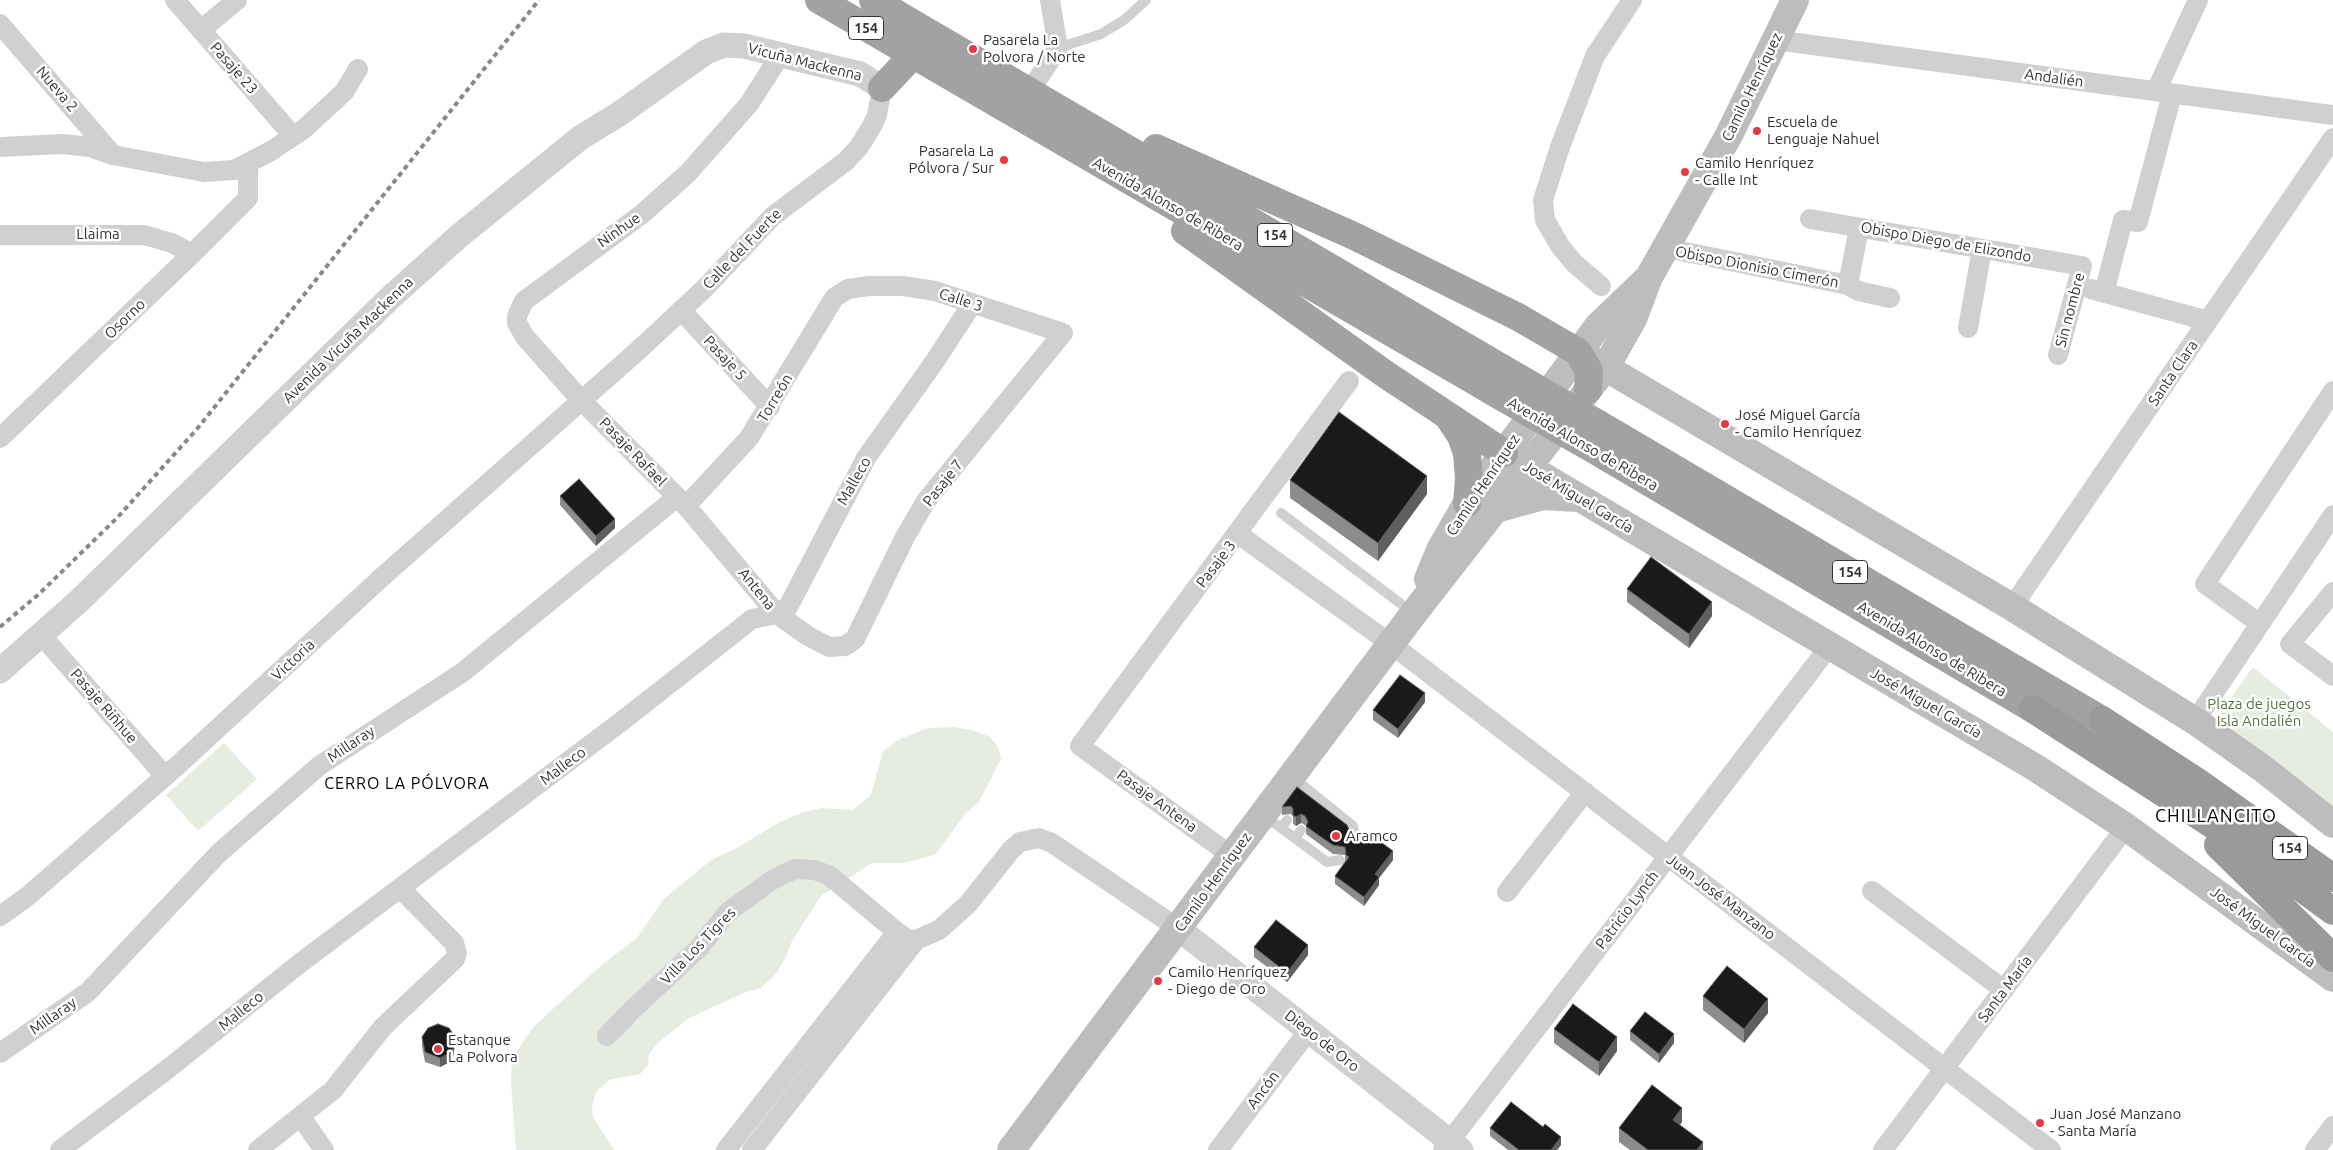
<!DOCTYPE html>
<meta charset="utf-8">
<style>
body{margin:0}
canvas{display:block;background:#fff}
</style>
<canvas width="2333" height="1150"></canvas>
<script>
const ctx = document.querySelector('canvas').getContext('2d');
ctx.lineJoin = 'round';
function paint(path, color) {
  ctx.fillStyle = color;
  ctx.fill(path, 'evenodd');
}
function toPath(rows) {
  const path = new Path2D();
  for (const r of rows) {
    path.moveTo(r[0], r[1]);
    for (let i = 2; i < r.length; i += 2) path.lineTo(r[i], r[i + 1]);
  }
  return path;
}
function stroke(path, color, width, dash) {
  ctx.strokeStyle = color;
  ctx.lineWidth = width;
  ctx.lineCap = dash ? 'butt' : 'round';
  ctx.setLineDash(dash || []);
  ctx.stroke(path);
}
function label(font, color, halo, rows, align = 'center') {
  ctx.font = font + ' Ubuntu,sans-serif';
  ctx.lineWidth = 5;
  ctx.setLineDash([]);
  ctx.textBaseline = 'middle';
  ctx.strokeStyle = halo;
  ctx.fillStyle = color;
  for (const [text, x, y, turn = 0] of rows) {
    ctx.save();
    ctx.translate(x, y);
    ctx.rotate((+turn || 0) * Math.PI / 180);
    ctx.textAlign = isNaN(turn) ? turn : align;
    if (halo) ctx.strokeText(text, 0, 0);
    ctx.fillText(text, 0, 0);
    ctx.restore();
  }
}
paint(toPath([
 [2253,667,2333,732,2333,806,2215,720],
 [954,727,974,731,990,737,998,747,1001,759,979,802,965,814,935,855,903,863,872,863,821,896,792,941,785,959,775,975,761,988,746,992,689,1018,659,1042,649,1054,648,1065,640,1074,609,1080,597,1091,592,1105,593,1117,614,1150,516,1150,511,1083,512,1059,522,1043,534,1026,605,962,637,938,664,899,711,860,737,848,778,823,804,812,822,808,853,810,871,795,883,751,900,739,928,728],
 [224,743,257,779,198,831,166,795]
]), '#e6ecdf');
stroke(toPath([
 [1058,48,1101,34,1124,20,1146,0],
 [1281,513,1413,613],
 [1298,774,1301,784,1353,826,1355,839],
 [1262,824,1273,822,1327,862,1340,860],
 [1281,828,1287,820],
 [1295,838,1301,830]
]), '#d0d0d0', 10);
stroke(toPath([
 [175,0,293,136],
 [0,24,113,155],
 [201,30,237,0],
 [1775,40,2333,115],
 [1030,91,1058,48,1050,0],
 [2156,91,2198,0],
 [0,147,62,144,90,147,113,155,204,172,234,170,271,151,304,129,344,92,358,69],
 [1810,219,2082,266,2058,355],
 [0,235,144,235,172,243,192,254],
 [1666,248,1848,285,1859,228],
 [1848,285,1858,291,1890,298],
 [1601,286,1574,263,1560,246,1545,220,1543,200,1560,147,1595,56,1632,0],
 [2091,289,2208,321],
 [2104,293,2123,220,2138,222,2172,94],
 [681,310,770,407],
 [1968,328,1982,249],
 [0,438,192,254,248,198,248,165],
 [686,506,749,438,831,303,835,297,848,289,869,286,903,286,935,291,1063,333,926,501,905,537,855,639,845,646,829,647,808,636,777,614,686,506,580,399,525,337,517,323,517,316,524,301,642,214,688,173,749,104,781,54],
 [1238,534,1391,644,2051,1150],
 [2333,592,2290,644,2333,676],
 [2012,607,2333,138],
 [2259,623,2205,584,2333,391],
 [42,636,165,776],
 [2195,721,2333,515],
 [1232,856,1080,746,1349,381],
 [1872,891,2004,990],
 [1507,892,1585,792],
 [0,916,28,896,178,765,381,578,642,347,705,288,773,216,846,161,859,147,872,126,877,115,882,88],
 [607,1036,632,1010,699,948,727,913,772,880,795,869,815,870,830,876,897,932],
 [0,1053,88,992,219,853,319,766,463,672,677,497],
 [301,1117,324,1150],
 [60,1150,169,1068,299,964,622,721,747,623,752,619,777,614,788,607,866,458,935,361,972,304],
 [258,1150,333,1090,383,1027,455,959,457,953,454,943,400,888],
 [726,1150,897,932,909,940,916,940,939,930,968,904,1011,850,1020,842,1039,838,1052,843,1179,929],
 [752,1150,916,940],
 [1218,1150,1309,1030],
 [1443,1150,1829,647],
 [1883,1150,2126,827],
 [2315,1150,2333,1126]
]), '#d0d0d0', 20);
stroke(toPath([
 [0,671,80,600,390,298,459,236,580,138,619,114,706,52,724,45,744,46,860,74,882,88],
 [1179,929,1461,1150]
]), '#d0d0d0', 25);
stroke(toPath([
 [1591,359,2012,607,2195,721,2262,768,2333,824],
 [1514,459,2036,768,2126,827,2333,978],
 [1496,509,1543,496,1577,498],
 [1428,579,1440,550,1467,503,1598,326,1646,280],
 [1011,1150,1414,613,1606,367,1633,319,1649,277,1729,135,1795,0]
]), '#bdbdbd', 28);
stroke(toPath([
 [819,0,1490,390],
 [873,0,1502,368],
 [882,88,913,55],
 [1156,148,1354,236,1518,317,1578,352,1589,371,1588,390],
 [1185,231,1385,374,1504,453],
 [1449,418,1461,436,1467,453,1469,479,1467,503],
 [1597,423,2102,720],
 [1586,445,2033,709]
]), '#a2a2a2', 28);
stroke(toPath([
 [2033,709,2235,839,2333,911],
 [2102,720,2196,781,2333,878],
 [2218,845,2333,958]
]), '#9a9a9a', 28);
stroke(toPath([
 [0,627,39,594,117,518,197,429,539,0]
]), '#888', 4, [5, 4]);
stroke(toPath([
 [1502,368,1597,423],
 [1490,390,1586,445]
]), '#a2a2a2', 28);
paint(toPath([
 [1290,480,1427,494,1378,561,1290,498],
 [560,496,615,528,596,546,560,505],
 [1627,589,1712,616,1689,648,1627,602],
 [1425,702,1398,738,1373,720,1373,710],
 [1297,787,1352,836,1393,860,1379,878,1379,885,1364,906,1335,884,1335,876,1345,861,1345,855,1333,854,1306,834,1306,827,1305,825,1301,823,1296,826,1293,824,1293,817,1291,814,1282,815,1282,807],
 [1254,947,1308,955,1287,982,1254,957],
 [1703,996,1768,1013,1744,1043,1703,1010],
 [1554,1029,1617,1051,1599,1076,1554,1043],
 [1630,1031,1674,1043,1659,1063,1630,1040],
 [422,1037,455,1046,453,1057,450,1062,440,1067,425,1062,422,1046],
 [1682,1122,1680,1125,1703,1150,1630,1150,1619,1142,1619,1128],
 [1490,1128,1561,1145,1557,1150,1508,1150,1490,1136]
]), '#8c8c8c');
paint(toPath([
 [1427,476,1427,494,1378,561,1378,543],
 [615,519,615,528,596,546,596,536],
 [1712,602,1712,616,1689,648,1689,634],
 [1425,693,1425,702,1398,738,1398,729],
 [1301,814,1301,823,1296,826,1296,817],
 [1393,851,1393,860,1379,878,1379,885,1364,906,1364,897,1375,874],
 [1308,945,1308,955,1287,982,1287,973],
 [1768,999,1768,1013,1744,1043,1744,1029],
 [1674,1034,1674,1043,1659,1063,1659,1054],
 [455,1037,453,1057,450,1062,440,1067,440,1058],
 [1617,1037,1617,1051,1599,1076,1599,1062],
 [1682,1108,1682,1122,1673,1133,1673,1120],
 [1561,1137,1561,1145,1557,1150,1551,1150],
 [1703,1142,1703,1150,1697,1150]
]), '#5f5f5f');
const building = toPath([
 [1339,412,1427,476,1378,543,1290,480,1339,412],
 [579,479,615,519,596,536,560,496,579,479],
 [1651,557,1712,602,1689,634,1627,589,1651,557],
 [1400,675,1425,693,1398,729,1373,710,1400,675],
 [1297,787,1347,825,1352,836,1360,835,1363,837,1367,832,1393,851,1375,874,1379,877,1364,897,1335,876,1349,857,1346,855,1345,847,1333,845,1318,835,1306,826,1308,822,1305,816,1301,814,1296,817,1293,815,1293,809,1291,806,1282,807,1297,787],
 [1276,920,1308,945,1287,973,1254,947,1276,920],
 [1727,966,1768,999,1744,1029,1703,996,1727,966],
 [1573,1004,1617,1037,1599,1062,1554,1029,1573,1004],
 [1645,1012,1674,1034,1659,1054,1630,1031,1645,1012],
 [438,1024,449,1028,455,1037,453,1048,450,1053,440,1058,425,1052,422,1037,428,1028,438,1024],
 [1652,1085,1682,1108,1673,1120,1703,1142,1697,1150,1648,1150,1619,1128,1652,1085],
 [1511,1102,1543,1127,1545,1124,1561,1137,1551,1150,1519,1150,1490,1128,1511,1102]
]);
paint(building, '#1a1a1a');
stroke(building, '#5f5f5f', 1);
for (const [x, y, r, color] of [
 [973,49,5,"#e63946"],
 [1757,131,5,"#e63946"],
 [1004,160,5,"#e63946"],
 [1685,172,5,"#e63946"],
 [1725,424,5,"#e63946"],
 [1336,836,5,"#e63946"],
 [1158,981,5,"#e63946"],
 [438,1049,5,"#e63946"],
 [2040,1123,5,"#e63946"]
]) {
  const dot = new Path2D();
  dot.arc(x, y, r, 0, 2 * Math.PI);
  ctx.fillStyle = color;
  ctx.fill(dot);
  stroke(dot, '#fff', 2);
}
for (const [x, y, w] of [
 [866,28,35],
 [1275,235,35],
 [1850,572,35],
 [2290,848,35]
]) {
  const box = new Path2D();
  box.roundRect(x - w / 2, y - 11.5, w, 23, 4);
  ctx.fillStyle = '#fff';
  ctx.fill(box);
  stroke(box, '#333', 1);
}
label('bold 14px', '#333', null, [
 ["154",866,28],
 ["154",1275,235],
 ["154",1850,572],
 ["154",2290,848]
]);
label('15px', '#333', '#fff', [
 ["Pasarela La",983,40],
 ["Polvora / Norte",983,57],
 ["Escuela de",1767,122],
 ["Lenguaje Nahuel",1767,139],
 ["Pasarela La",994,151,"right"],
 ["Pólvora / Sur",994,168,"right"],
 ["Camilo Henríquez",1695,163],
 ["- Calle Int",1695,180],
 ["José Miguel García",1735,415],
 ["- Camilo Henríquez",1735,432],
 ["Aramco",1346,836],
 ["Camilo Henríquez",1168,972],
 ["- Diego de Oro",1168,989],
 ["Estanque",448,1040],
 ["La Polvora",448,1057],
 ["Juan José Manzano",2050,1114],
 ["- Santa María",2050,1131]
], 'left');
label('15px', '#333', '#fff', [
 ["Vicuña Mackenna",805,62,14],
 ["Pasaje 23",234,68,49],
 ["Andalién",2054,78,8],
 ["Camilo Henríquez",1752,87,-64],
 ["Nueva 2",57,89,49],
 ["Avenida Alonso de Ribera",1168,204,30],
 ["Ninhue",619,230,-35],
 ["Llaima",98,234],
 ["Obispo Diego de Elizondo",1946,242,10],
 ["Calle del Fuerte",742,249,-46],
 ["Obispo Dionisio Cimerón",1757,267,11],
 ["Calle 3",961,300,18],
 ["Sin nombre",2070,310,-75],
 ["Osorno",125,319,-44],
 ["Avenida Vicuña Mackenna",348,340,-44],
 ["Pasaje 5",725,358,47],
 ["Santa Clara",2173,373,-56],
 ["Torreón",775,398,-59],
 ["Avenida Alonso de Ribera",1583,444,30],
 ["Pasaje Rafael",633,452,46],
 ["Malleco",854,481,-60],
 ["Pasaje 7",943,483,-52],
 ["Camilo Henríquez",1483,485,-56],
 ["José Miguel García",1578,497,31],
 ["Pasaje 3",1216,564,-53],
 ["Antena",757,589,51],
 ["Avenida Alonso de Ribera",1932,649,31],
 ["Victoria",293,660,-43],
 ["José Miguel García",1926,703,30],
 ["Pasaje Riñhue",104,706,49],
 ["Millaray",351,744,-34],
 ["Malleco",563,766,-37],
 ["Pasaje Antena",1157,801,36],
 ["Camilo Henríquez",1213,882,-54],
 ["Juan José Manzano",1721,897,37],
 ["Patricio Lynch",1627,910,-53],
 ["José Miguel García",2263,927,36],
 ["Villa Los Tigres",698,946,-46],
 ["Santa María",2005,989,-53],
 ["Malleco",241,1011,-39],
 ["Millaray",53,1016,-35],
 ["Diego de Oro",1322,1041,38],
 ["Ancón",1263,1090,-53]
]);
label('15px', '#56703f', '#fff', [
 ["Plaza de juegos",2259,704],
 ["Isla Andalién",2259,721]
]);
ctx.letterSpacing = '1px';
label('16px', '#000', '#fff', [
 ["CERRO LA PÓLVORA",407,784]
]);
ctx.letterSpacing = '0px';
ctx.letterSpacing = '1px';
label('18px', '#000', '#fff', [
 ["CHILLANCITO",2216,816]
]);
ctx.letterSpacing = '0px';
</script>
